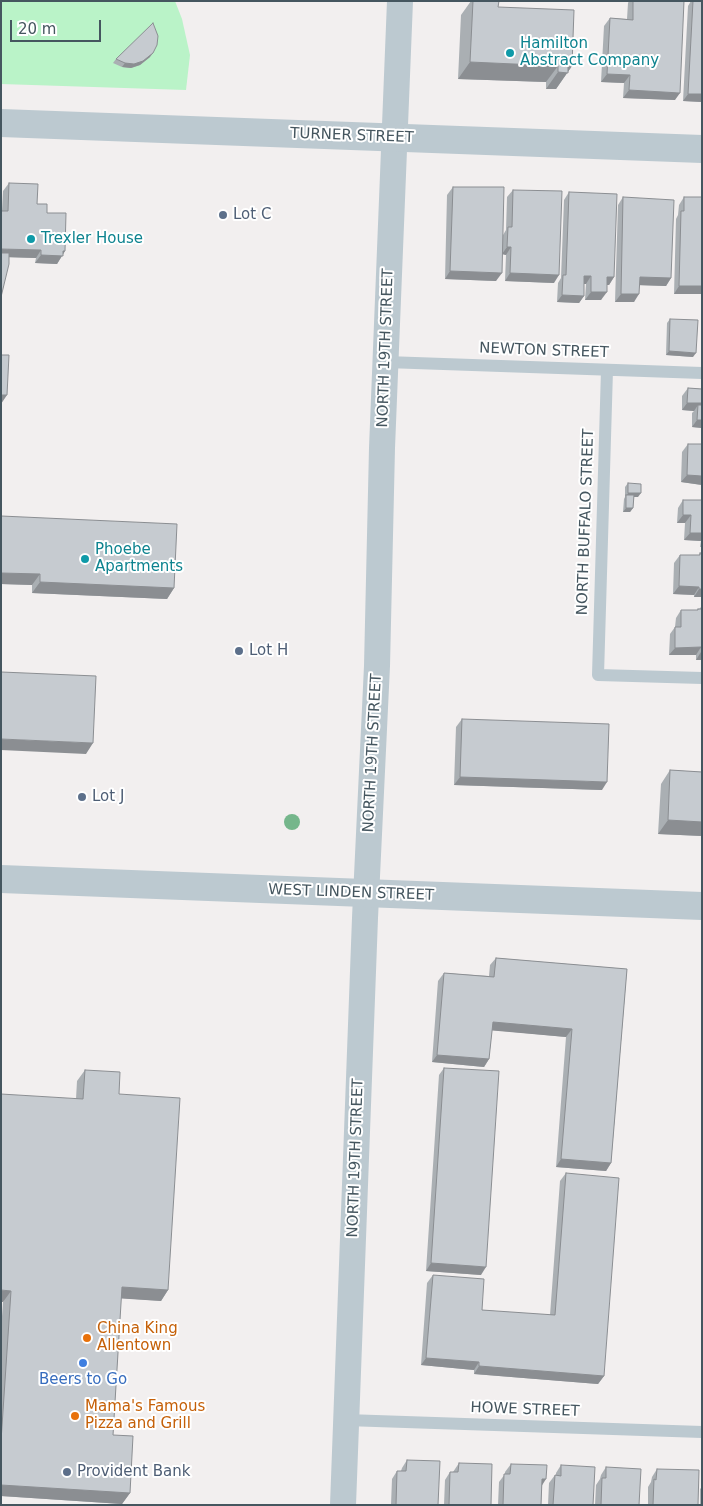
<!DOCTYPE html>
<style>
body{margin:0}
#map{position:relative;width:703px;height:1506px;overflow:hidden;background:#f2efef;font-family:"DejaVu Sans",sans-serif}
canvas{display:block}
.frame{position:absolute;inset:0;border:2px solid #45565f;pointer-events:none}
.scale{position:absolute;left:10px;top:20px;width:91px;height:22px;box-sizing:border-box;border:2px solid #45565f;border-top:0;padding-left:6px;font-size:15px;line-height:18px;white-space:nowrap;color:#45565f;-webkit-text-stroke:4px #fff;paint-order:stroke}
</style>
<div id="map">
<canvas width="703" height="1506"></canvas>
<div class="frame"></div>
<div class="scale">20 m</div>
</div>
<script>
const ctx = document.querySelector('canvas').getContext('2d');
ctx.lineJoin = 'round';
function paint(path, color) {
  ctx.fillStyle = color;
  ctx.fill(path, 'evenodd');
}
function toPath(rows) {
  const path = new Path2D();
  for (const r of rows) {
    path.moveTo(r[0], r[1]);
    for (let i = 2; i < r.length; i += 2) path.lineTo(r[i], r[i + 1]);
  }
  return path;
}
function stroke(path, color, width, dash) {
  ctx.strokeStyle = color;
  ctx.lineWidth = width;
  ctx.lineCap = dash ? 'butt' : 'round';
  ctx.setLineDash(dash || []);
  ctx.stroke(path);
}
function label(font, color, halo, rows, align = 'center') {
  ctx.font = font + ' "DejaVu Sans",sans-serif';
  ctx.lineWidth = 4;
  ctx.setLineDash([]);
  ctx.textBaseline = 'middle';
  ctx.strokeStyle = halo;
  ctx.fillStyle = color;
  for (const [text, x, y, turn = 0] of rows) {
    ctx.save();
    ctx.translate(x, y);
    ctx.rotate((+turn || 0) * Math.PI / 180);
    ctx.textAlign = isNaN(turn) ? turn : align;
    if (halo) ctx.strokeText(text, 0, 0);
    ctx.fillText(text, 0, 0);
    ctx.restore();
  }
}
paint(toPath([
 [1,1,175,1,182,19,190,55,186,90,1,84]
]), '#baf3c8');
stroke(toPath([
 [386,362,702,373],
 [607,370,598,675,702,678],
 [346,1420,702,1432]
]), '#bcc9d0', 12);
stroke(toPath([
 [343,1505,365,918,377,666,382,448,400,1]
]), '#bcc9d0', 26);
stroke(toPath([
 [1,123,702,149],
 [1,879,702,906]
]), '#bcc9d0', 28);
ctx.fillStyle = '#75b68b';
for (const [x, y] of [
 [292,822]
]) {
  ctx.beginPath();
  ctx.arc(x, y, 8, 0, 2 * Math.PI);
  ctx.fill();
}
paint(toPath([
 [471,1,499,1,498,7,572,66,556,89,546,89,546,82,458,79,461,15],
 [629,1,684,1,675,100,623,98,624,83,601,82,604,26,610,18,627,19,628,3],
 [691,1,702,1,702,102,683,101,688,6],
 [150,57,140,65,131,68,122,67,113,63,116,59],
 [9,183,37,204,47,213,65,251,57,264,35,263,36,258,9,257,2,211,3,191],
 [453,187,503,235,506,230,507,197,513,190,554,283,505,281,506,255,502,254,496,281,445,279,447,195],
 [569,192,614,277,609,285,607,285,601,300,585,300,586,284,584,284,584,296,579,303,557,302,558,283,561,278,564,200],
 [623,197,671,278,666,286,640,285,634,302,615,302,618,205],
 [684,197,702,197,702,294,674,294,676,219,678,215,679,205],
 [670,319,693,357,666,355,667,323],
 [688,388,702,389,702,428,692,427,692,413,694,411,682,410,682,396],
 [688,444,702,485,681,482,682,452],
 [628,483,638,497,634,497,633,508,630,512,623,512,624,499,625,497,625,487],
 [702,498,702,547,700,547,701,541,684,540,685,523,677,523,678,508,683,500,701,500],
 [1,516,174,588,167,599,32,593,32,585,1,584],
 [700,553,702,553,702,603,701,597,694,597,694,595,673,594,674,563,680,555,699,555],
 [702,606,702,660,696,660,696,655,669,655,670,634,675,627,676,618,681,610,697,610,698,609,699,609],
 [462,719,602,790,454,785,456,727],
 [670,770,702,772,702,836,658,834,661,784],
 [496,958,627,969,611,1163,606,1171,556,1167,566,1037,492,1030,489,1059,484,1067,432,1062,438,981,444,973,489,976,490,965],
 [444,1068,481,1275,426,1271,439,1075],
 [85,1070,119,1094,168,1290,161,1301,121,1298,113,1435,130,1493,122,1504,1,1496,1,1330,3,1302,76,1099,77,1081],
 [566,1173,604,1376,598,1384,474,1374,474,1370,421,1365,427,1283,433,1275,482,1310,550,1315,560,1181],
 [407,1460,438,1505,391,1505,392,1479,397,1471,401,1471,402,1468],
 [459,1463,491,1505,444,1505,445,1480,450,1472,453,1472],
 [511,1464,542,1485,541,1505,498,1505,499,1482,505,1474,505,1472],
 [561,1465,593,1505,548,1505,549,1483,555,1475,556,1475,556,1473],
 [606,1467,639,1505,595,1505,596,1485,600,1479,601,1475],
 [657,1469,698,1505,648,1505,648,1487,651,1482,652,1477],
 [702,1487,702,1505,700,1505,700,1489]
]), '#aaafb3');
paint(toPath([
 [153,53,150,57,140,65,131,68,122,67,125,63],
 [470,62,558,66,546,82,458,79],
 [568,66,572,66,556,89,546,89,558,72],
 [607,74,630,75,624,83,601,82],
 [629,90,680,93,675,100,623,98],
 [688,94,702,94,702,102,683,101],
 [507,247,511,247,506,255,502,254],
 [1,249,41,250,36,258,1,257],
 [63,251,65,251,57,264,35,263,41,255],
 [450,271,502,273,496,281,445,279],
 [510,273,559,275,554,283,505,281],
 [584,276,591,276,586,284,579,284],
 [607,277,614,277,609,285,602,285],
 [640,277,671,278,666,286,634,285],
 [679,286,702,286,702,294,674,294],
 [591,292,607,292,601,300,585,300],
 [621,294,639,294,634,302,615,302],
 [562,295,584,296,579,303,557,302],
 [669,351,696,353,693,357,666,355],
 [1,395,7,395,1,404],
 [687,403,702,403,702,408,698,405,694,411,682,410],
 [697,420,702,420,702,428,692,427],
 [687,475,702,476,702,485,681,482],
 [628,493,641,493,638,497,626,497],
 [626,508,633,508,630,512,623,512],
 [683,515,691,515,685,523,677,523],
 [690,533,702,533,702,539,701,541,684,540],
 [1,573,40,574,32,585,1,584],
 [40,582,174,588,167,599,32,593],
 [679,586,699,587,694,595,673,594],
 [699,589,702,589,701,597,694,597],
 [701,647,696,655,669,655,675,648],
 [701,652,702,660,696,660],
 [1,739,93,743,86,754,1,750],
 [460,777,607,782,602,790,454,785],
 [668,820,702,822,702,836,658,834],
 [493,1022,572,1029,566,1037,487,1030],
 [437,1055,489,1059,484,1067,432,1062],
 [561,1159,611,1163,606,1171,556,1167],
 [431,1263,486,1267,481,1275,426,1271],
 [122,1287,168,1290,161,1301,114,1298],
 [1,1290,11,1291,3,1302,1,1302],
 [426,1358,479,1362,474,1370,421,1365],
 [479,1366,604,1376,598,1384,474,1374],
 [542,1479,546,1479,541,1487],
 [1,1485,130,1493,122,1504,1,1496]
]), '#8b8e92');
const building = toPath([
 [473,1,499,1,498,7,574,10,572,66,568,66,568,73,558,72,558,66,470,62,473,1],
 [633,1,684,1,680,93,629,90,630,75,607,74,610,18,633,20,633,1],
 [693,1,702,1,702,94,688,94,693,1],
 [153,23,158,36,157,45,153,53,143,61,134,64,125,63,116,59,153,23],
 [9,183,38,184,37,204,47,204,47,213,66,213,65,251,63,251,63,256,41,255,41,250,1,249,1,211,8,211,9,183],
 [453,187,504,187,502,273,450,271,453,187],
 [513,190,562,191,559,275,510,273,511,247,507,247,508,227,512,227,513,190],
 [569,192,617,194,614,277,607,277,607,292,591,292,591,276,584,276,584,296,562,295,563,275,566,275,569,192],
 [623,197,674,200,671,278,640,277,639,294,621,294,623,197],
 [684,197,702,197,702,286,679,286,681,211,684,211,684,197],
 [1,253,9,253,9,264,1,297,1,253],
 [670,319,698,320,696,353,669,351,670,319],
 [1,355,9,355,7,395,1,395,1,355],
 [688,388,702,389,702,403,687,403,688,388],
 [698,405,702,405,702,420,697,420,698,405],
 [688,444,702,444,702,476,687,475,688,444],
 [628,483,641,484,641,493,628,493,628,483],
 [626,495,634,495,633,508,626,508,626,495],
 [683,500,702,500,702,533,690,533,691,515,683,515,683,500],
 [1,516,177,524,174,588,40,582,40,574,1,573,1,516],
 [700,553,702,553,702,589,699,589,699,587,679,586,680,555,700,555,700,553],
 [698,609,702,609,702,652,701,647,675,648,675,627,681,627,681,610,698,610,698,609],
 [1,672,96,676,93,743,1,739,1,672],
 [462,719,609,724,607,782,460,777,462,719],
 [670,770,702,772,702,822,668,820,670,770],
 [496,958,627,969,611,1163,561,1159,572,1029,493,1022,489,1059,437,1055,444,973,494,977,496,958],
 [444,1068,499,1071,486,1267,431,1263,444,1068],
 [85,1070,120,1072,119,1094,180,1098,168,1290,122,1287,113,1435,133,1436,130,1493,1,1485,1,1441,11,1291,1,1290,1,1094,83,1099,85,1070],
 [566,1173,619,1178,604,1376,479,1366,479,1362,426,1358,433,1275,484,1279,482,1310,555,1315,566,1173],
 [407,1460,440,1461,438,1505,396,1505,397,1471,406,1471,407,1460],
 [459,1463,492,1464,491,1505,449,1505,450,1472,458,1472,459,1463],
 [511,1464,547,1465,546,1479,542,1479,541,1505,503,1505,504,1474,510,1474,511,1464],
 [561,1465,595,1467,593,1505,553,1505,555,1475,561,1476,561,1465],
 [606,1467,641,1469,639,1505,601,1505,602,1478,606,1478,606,1467],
 [657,1469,699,1470,698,1505,653,1505,654,1479,656,1480,657,1469]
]);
paint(building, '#c6cbd0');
stroke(building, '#8b8e92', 1);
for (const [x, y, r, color] of [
 [510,53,5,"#0f9aa8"],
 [223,215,5,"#5c6f8a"],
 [31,239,5,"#0f9aa8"],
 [85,559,5,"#0f9aa8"],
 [239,651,5,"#5c6f8a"],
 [82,797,5,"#5c6f8a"],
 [87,1338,5,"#e8710a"],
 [83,1363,5,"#3f7fe0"],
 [75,1416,5,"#e8710a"],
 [67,1472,5,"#5c6f8a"]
]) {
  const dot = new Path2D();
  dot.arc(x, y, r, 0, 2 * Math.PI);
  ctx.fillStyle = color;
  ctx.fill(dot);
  stroke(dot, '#fff', 2);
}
label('15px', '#0d838f', '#fff', [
 ["Hamilton",520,44],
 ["Abstract Company",520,61],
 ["Trexler House",41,239],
 ["Phoebe",95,550],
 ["Apartments",95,567]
], 'left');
label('15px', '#45565f', '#fff', [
 ["TURNER STREET",352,136,2],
 ["NORTH 19TH STREET",386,348,-88],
 ["NEWTON STREET",544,351,2],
 ["NORTH BUFFALO STREET",586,522,-88],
 ["NORTH 19TH STREET",373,753,-87],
 ["WEST LINDEN STREET",351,893,2],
 ["NORTH 19TH STREET",356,1158,-88],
 ["HOWE STREET",525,1410,2]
]);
label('15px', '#4e5e75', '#fff', [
 ["Lot C",233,215],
 ["Lot H",249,651],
 ["Lot J",92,797],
 ["Provident Bank",77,1472]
], 'left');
label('15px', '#c56008', '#fff', [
 ["China King",97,1329],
 ["Allentown",97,1346],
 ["Mama's Famous",85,1407],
 ["Pizza and Grill",85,1424]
], 'left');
label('15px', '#366cbe', '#fff', [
 ["Beers to Go",83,1380]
]);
</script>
